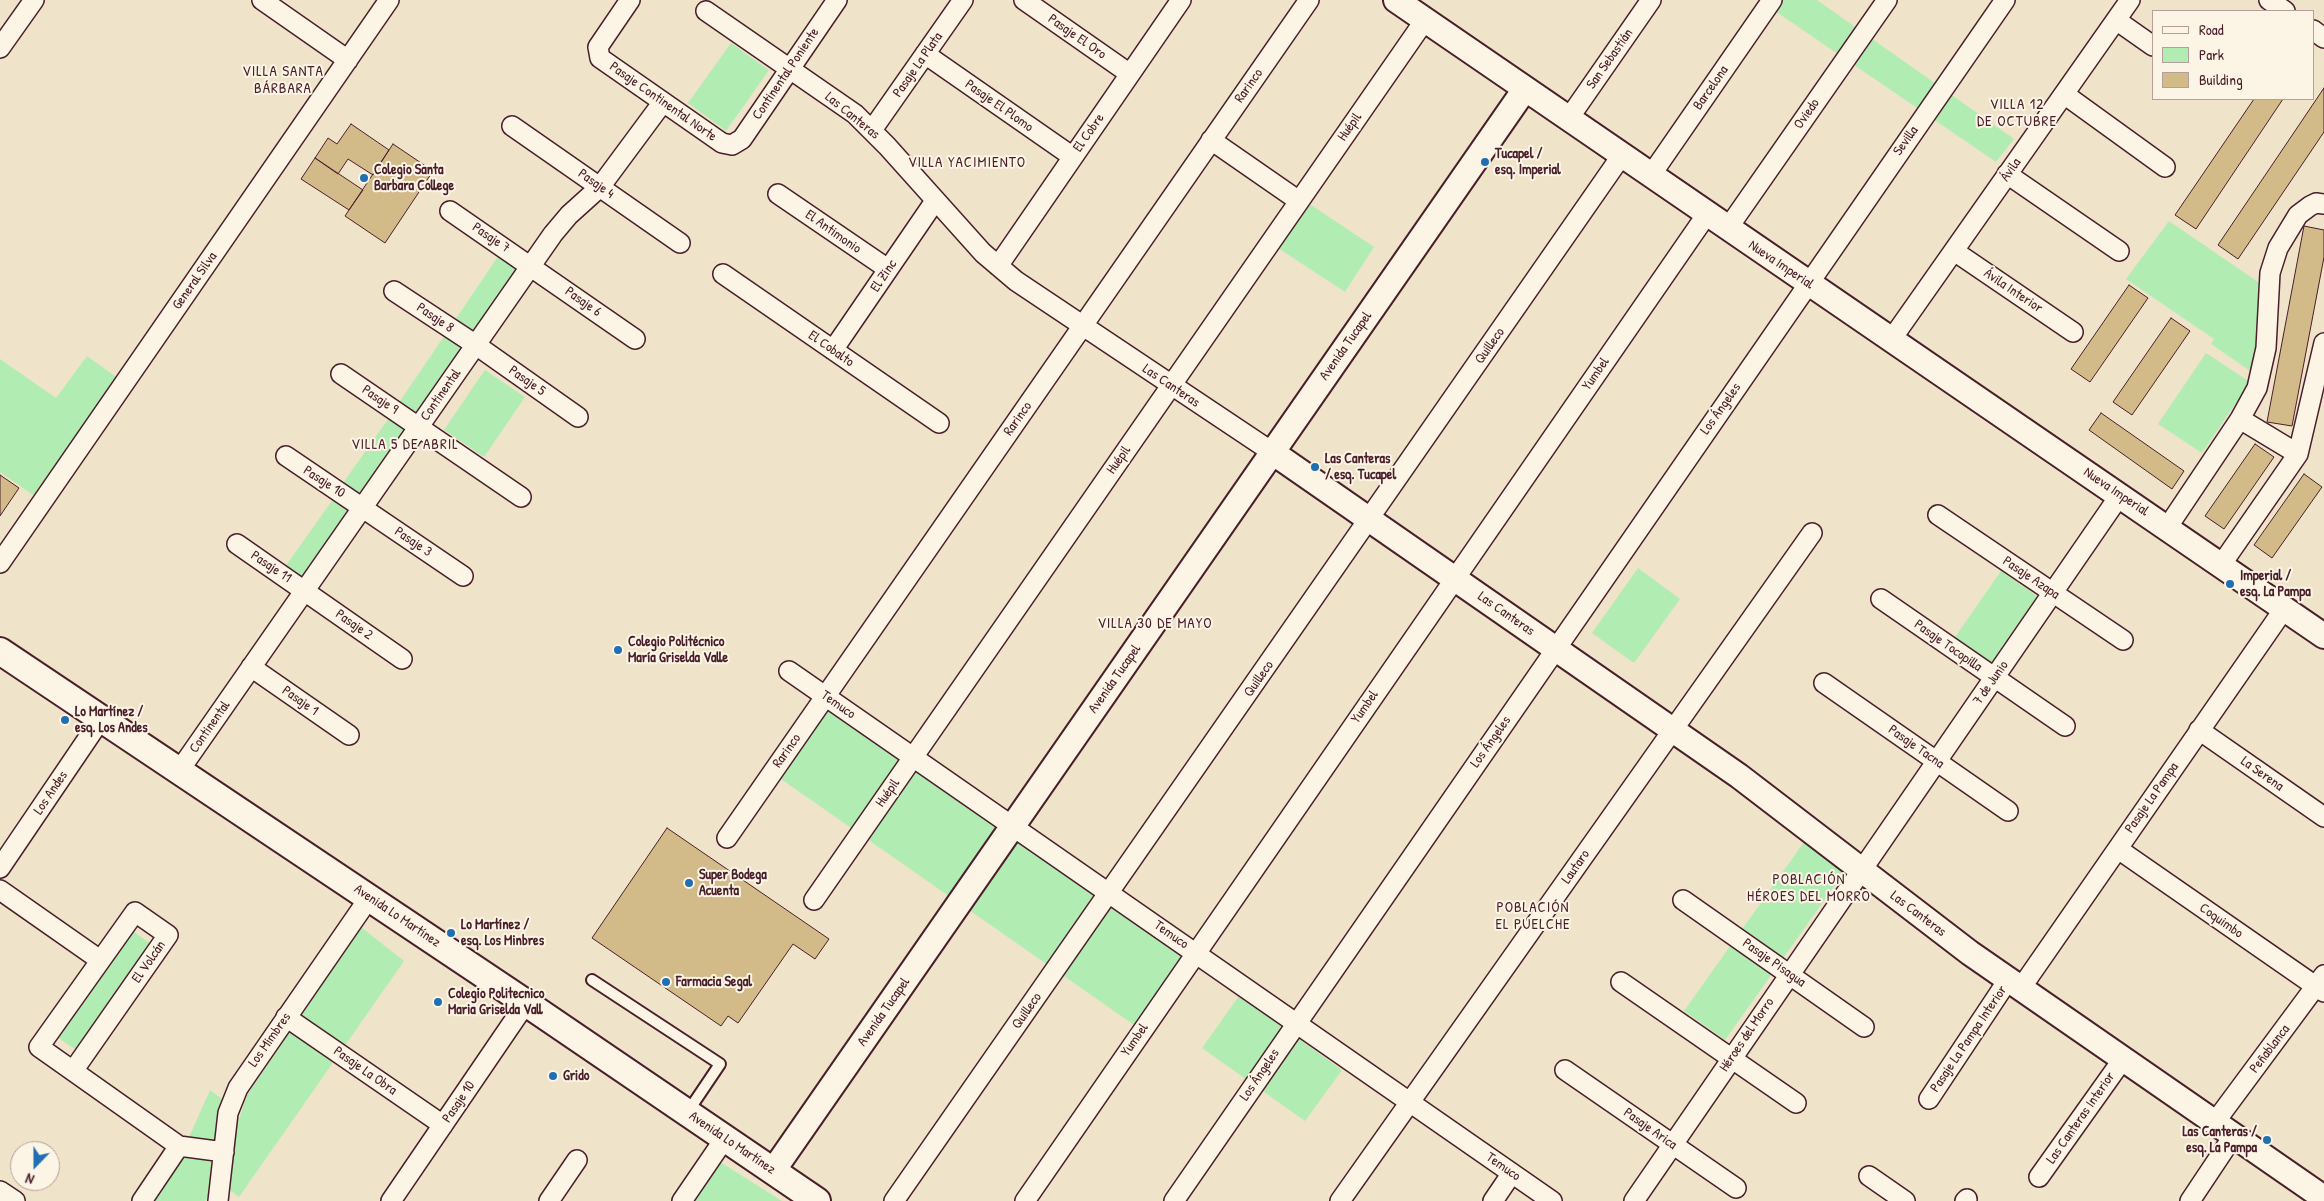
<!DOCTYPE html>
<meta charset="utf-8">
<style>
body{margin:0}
#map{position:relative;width:2324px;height:1201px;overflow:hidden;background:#efe3c9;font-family:"Patrick Hand",sans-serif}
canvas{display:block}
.legend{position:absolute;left:2152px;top:10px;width:162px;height:90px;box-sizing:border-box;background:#fcf5e5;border:1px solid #b59f9b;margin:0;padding:6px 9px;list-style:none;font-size:15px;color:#4a1f2b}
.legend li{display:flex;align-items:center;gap:10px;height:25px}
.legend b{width:25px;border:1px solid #b59f9b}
.north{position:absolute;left:10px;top:1141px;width:50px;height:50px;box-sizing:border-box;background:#fcf5e5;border:1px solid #b59f9b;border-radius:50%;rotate:202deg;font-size:14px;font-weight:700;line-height:20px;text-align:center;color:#4a1f2b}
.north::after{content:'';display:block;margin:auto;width:18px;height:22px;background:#1f6fb2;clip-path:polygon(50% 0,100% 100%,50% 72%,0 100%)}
</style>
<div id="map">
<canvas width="2324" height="1201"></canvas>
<ul class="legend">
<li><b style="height:6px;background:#fcf5e5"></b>Road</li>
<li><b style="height:14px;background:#b1edb3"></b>Park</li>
<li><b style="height:14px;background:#d2ba89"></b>Building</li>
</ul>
<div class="north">N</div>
</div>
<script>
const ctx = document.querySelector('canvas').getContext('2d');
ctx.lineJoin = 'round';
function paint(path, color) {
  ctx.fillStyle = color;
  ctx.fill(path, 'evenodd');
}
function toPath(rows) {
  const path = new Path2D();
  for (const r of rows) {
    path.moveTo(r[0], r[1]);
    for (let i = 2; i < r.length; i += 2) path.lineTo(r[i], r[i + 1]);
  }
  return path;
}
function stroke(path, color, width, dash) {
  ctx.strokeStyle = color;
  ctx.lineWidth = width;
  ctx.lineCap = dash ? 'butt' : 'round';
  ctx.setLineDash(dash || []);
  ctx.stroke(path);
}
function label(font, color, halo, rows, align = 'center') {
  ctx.font = font + ' "Patrick Hand",sans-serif';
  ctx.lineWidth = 4;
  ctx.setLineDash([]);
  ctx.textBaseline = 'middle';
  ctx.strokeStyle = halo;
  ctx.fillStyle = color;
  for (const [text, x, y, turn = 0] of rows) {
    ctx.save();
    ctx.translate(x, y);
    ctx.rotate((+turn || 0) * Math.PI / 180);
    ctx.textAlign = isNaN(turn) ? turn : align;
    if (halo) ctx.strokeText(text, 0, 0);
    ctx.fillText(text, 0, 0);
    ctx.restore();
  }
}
paint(toPath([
 [1759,0,1817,0,2014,139,1996,162],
 [731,43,769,70,726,131,688,103],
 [1308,203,1374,247,1345,292,1278,248],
 [2169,221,2261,284,2259,347,2253,373,2211,344,2214,339,2126,279],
 [501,252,521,265,474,333,455,320],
 [445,335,463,347,416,416,398,404],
 [2206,353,2250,382,2202,453,2158,424],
 [87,356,119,379,36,497,0,472,0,359,56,398],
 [485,370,525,397,484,457,444,430],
 [391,415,410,427,362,495,343,483],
 [336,495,355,508,305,580,285,567],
 [1638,568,1680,599,1634,663,1592,633],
 [2001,571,2037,596,1990,665,1953,640],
 [826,708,1190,952,1137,1027,778,777],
 [1804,842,1845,871,1725,1040,1684,1011],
 [361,927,404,961,239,1197,230,1190,227,1176,228,1152,247,1095],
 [128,928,154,946,79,1052,53,1034],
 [1239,996,1342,1070,1305,1121,1202,1048],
 [210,1090,222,1099,218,1115,209,1195,205,1201,149,1201,182,1153],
 [720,1162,782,1201,695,1201]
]), '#b1edb3');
const building = toPath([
 [2324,88,2324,132,2238,259,2218,245,2324,88],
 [2254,99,2283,99,2196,229,2175,215,2254,99],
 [351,124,389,150,373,175,348,159,338,174,315,158,328,138,337,144,351,124],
 [393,144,433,171,385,243,345,216,393,144],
 [315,158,363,190,349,210,301,179,315,158],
 [2304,226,2324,230,2324,257,2292,426,2267,422,2304,226],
 [2129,285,2148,298,2090,382,2071,369,2129,285],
 [2171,318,2190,331,2132,415,2113,402,2171,318],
 [2101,413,2184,471,2172,489,2089,430,2101,413],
 [2255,444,2274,457,2224,529,2205,516,2255,444],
 [2304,474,2322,487,2272,558,2254,545,2304,474],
 [0,475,19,488,0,516,0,475],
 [667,828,829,939,815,959,793,944,738,1023,728,1016,721,1026,592,938,667,828]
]);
paint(building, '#d2ba89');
stroke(building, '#4a1f2b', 1);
const service = toPath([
 [592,980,720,1064,687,1113]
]);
const minor = toPath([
 [262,0,348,60],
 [630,0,598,47,600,58,722,143,732,145,742,139,837,0],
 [1024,0,1130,74],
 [2269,0,2285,11],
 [706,11,855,114,887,146,983,253,1016,281,1272,452],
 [2116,20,2153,46],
 [2313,30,2324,38],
 [0,48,34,0],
 [925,54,1073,157],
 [2064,94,2165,167],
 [1569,118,1651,0],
 [512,126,680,243],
 [872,130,963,0],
 [1211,140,1299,201],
 [2007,174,2119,251],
 [1651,175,1772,0],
 [778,194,888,269],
 [450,211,635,339],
 [1728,228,1887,0],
 [1954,251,2073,332],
 [998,266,1181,0],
 [723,274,939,423],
 [394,291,476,345,578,417],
 [1891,340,2130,0],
 [833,350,935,201],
 [341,374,521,497],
 [2240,419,2298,454],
 [286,456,463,576],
 [1938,515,2123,640],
 [2167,528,2240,419,2257,388,2266,348,2270,273,2278,248,2298,215,2310,206,2316,203,2324,204],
 [237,544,402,659],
 [0,563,389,0],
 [2221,565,2298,454,2324,343],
 [1881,599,2065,726],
 [251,667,349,735],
 [789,671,1552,1201],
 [1824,683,2008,811],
 [2199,730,2324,817],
 [179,771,553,234,569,215,600,187,663,102],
 [727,838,1309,0],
 [2118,849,2324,992],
 [0,868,101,719],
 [0,890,100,960],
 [814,900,1425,20],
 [1683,900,1864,1027],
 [135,912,168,935,73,1071,39,1047,135,912],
 [1621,982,1796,1103],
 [2021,988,2284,609],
 [286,1017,443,1125],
 [1565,1070,1736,1188],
 [73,1071,179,1146,224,1152],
 [1929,1099,2008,980],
 [2215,1122,2324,975],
 [1869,1176,1905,1201],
 [2039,1177,2123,1059],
 [0,1191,15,1201],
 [142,1201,179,1146],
 [218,1201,228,1113,238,1088,369,898],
 [391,1201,526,1003],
 [549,1201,577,1160],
 [682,1201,725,1138],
 [894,1201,1622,155],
 [1025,1201,1707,214],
 [1174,1201,2005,0],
 [1340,1201,1812,533],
 [1493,1201,1512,1173],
 [1634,1201,2120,495],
 [1965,1201,1967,1199],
 [2190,1201,2234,1135]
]);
const tertiary = toPath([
 [1396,0,2324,636],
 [1272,452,1739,776,1970,953,2324,1198],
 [773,1171,1525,89]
]);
const secondary = toPath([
 [0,651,526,1003,817,1201]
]);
stroke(service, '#4a1f2b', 14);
stroke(minor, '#4a1f2b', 22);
stroke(tertiary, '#4a1f2b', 28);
stroke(secondary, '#4a1f2b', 30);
stroke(service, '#fcf5e5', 10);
stroke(minor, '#fcf5e5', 19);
stroke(tertiary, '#fcf5e5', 24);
stroke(secondary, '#fcf5e5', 26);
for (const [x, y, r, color] of [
 [1485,162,5,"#1f6fb2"],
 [364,178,5,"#1f6fb2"],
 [1315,467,5,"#1f6fb2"],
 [2230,584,5,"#1f6fb2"],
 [618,650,5,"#1f6fb2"],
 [65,720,5,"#1f6fb2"],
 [689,883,5,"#1f6fb2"],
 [451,933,5,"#1f6fb2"],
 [666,982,5,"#1f6fb2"],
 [438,1002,5,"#1f6fb2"],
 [553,1076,5,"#1f6fb2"],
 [2267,1140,5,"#1f6fb2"]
]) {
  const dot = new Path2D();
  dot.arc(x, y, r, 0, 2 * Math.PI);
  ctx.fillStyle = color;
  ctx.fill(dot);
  stroke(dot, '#fcf5e5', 2);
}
label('14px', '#4a1f2b', '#fcf5e5', [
 ["Pasaje El Oro",1077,37,35],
 ["San Sebastián",1610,59,-55],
 ["Pasaje La Plata",918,65,-55],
 ["Continental Poniente",786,74,-56],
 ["Rarinco",1249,86,-55],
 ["Barcelona",1711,88,-55],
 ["Pasaje Continental Norte",663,102,35],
 ["Pasaje El Plomo",999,106,35],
 ["Oviedo",1807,114,-55],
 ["Las Canteras",852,116,39],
 ["Huépil",1350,127,-55],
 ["El Cobre",1089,133,-55],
 ["Sevilla",1906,141,-55],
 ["Ávila",2011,170,-55],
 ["Pasaje 4",596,184,35],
 ["El Antimonio",833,232,35],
 ["Pasaje 7",491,238,34],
 ["Nueva Imperial",1781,265,34],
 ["El Zinc",884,276,-56],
 ["General Silva",195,281,-55],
 ["Ávila Interior",2013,291,34],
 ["Pasaje 6",583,302,35],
 ["Pasaje 8",435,318,34],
 ["Avenida Tucapel",1346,346,-55],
 ["Quilleco",1490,346,-55],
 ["El Cobalto",831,349,35],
 ["Yumbel",1596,374,-55],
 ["Pasaje 5",527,381,35],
 ["Las Canteras",1171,386,34],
 ["Continental",441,395,-55],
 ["Pasaje 9",380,400,34],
 ["Los Ángeles",1721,409,-55],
 ["Rarinco",1018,419,-55],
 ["Huépil",1119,460,-55],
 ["Pasaje 10",324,482,33],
 ["Nueva Imperial",2116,492,34],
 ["Pasaje 3",413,542,34],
 ["Pasaje 11",271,567,34],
 ["Pasaje Azapa",2031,578,34],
 ["Las Canteras",1506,614,35],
 ["Pasaje 2",354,625,35],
 ["Pasaje Tocopilla",1948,646,35],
 ["Avenida Tucapel",1115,679,-55],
 ["Quilleco",1259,679,-55],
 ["7 de Junio",1991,683,-55],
 ["Pasaje 1",300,701,35],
 ["Temuco",838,705,35],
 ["Yumbel",1365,707,-55],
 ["Continental",210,727,-55],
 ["Los Ángeles",1491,742,-55],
 ["Pasaje Tacna",1916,747,35],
 ["Rarinco",787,751,-55],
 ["La Serena",2262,774,35],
 ["Los Andes",51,793,-56],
 ["Huépil",888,793,-55],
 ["Pasaje La Pampa",2152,798,-55],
 ["Lautaro",1576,867,-55],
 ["Las Canteras",1918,914,37],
 ["Avenida Lo Martínez",397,916,34],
 ["Coquimbo",2221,921,35],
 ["Temuco",1171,935,35],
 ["El Volcán",149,962,-55],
 ["Pasaje Pisagua",1774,963,35],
 ["Quilleco",1027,1011,-55],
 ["Avenida Tucapel",884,1012,-55],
 ["Héroes del Morro",1747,1035,-56],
 ["Pasaje La Pampa Interior",1969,1039,-56],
 ["Los Mimbres",270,1040,-55],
 ["Yumbel",1135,1040,-55],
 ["Peñablanca",2270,1049,-53],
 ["Pasaje La Obra",365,1071,35],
 ["Los Ángeles",1260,1075,-56],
 ["Pasaje 10",459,1102,-56],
 ["Las Canteras Interior",2081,1118,-55],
 ["Pasaje Arica",1650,1129,35],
 ["Avenida Lo Martínez",732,1143,34],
 ["Temuco",1503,1167,35]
]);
label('bold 14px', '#4a1f2b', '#fcf5e5', [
 ["Tucapel /",1495,154],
 ["esq. Imperial",1495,170],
 ["Colegio Santa",374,170],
 ["Barbara College",374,186],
 ["Las Canteras",1325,459],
 ["/ esq. Tucapel",1325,475],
 ["Imperial /",2240,576],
 ["esq. La Pampa",2240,592],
 ["Colegio Politécnico",628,642],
 ["María Griselda Valle",628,658],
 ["Lo Martínez /",75,712],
 ["esq. Los Andes",75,728],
 ["Super Bodega",699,875],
 ["Acuenta",699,891],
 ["Lo Martínez /",461,925],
 ["esq. Los Minbres",461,941],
 ["Farmacia Segal",676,982],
 ["Colegio Politecnico",448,994],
 ["Maria Griselda Vall",448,1010],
 ["Grido",563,1076],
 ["Las Canteras /",2257,1132,"right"],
 ["esq. La Pampa",2257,1148,"right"]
], 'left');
ctx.letterSpacing = '1px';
label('15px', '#4a1f2b', '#fcf5e5', [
 ["VILLA SANTA",283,72],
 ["BÁRBARA",283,89],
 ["VILLA 12",2017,105],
 ["DE OCTUBRE",2017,122],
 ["VILLA YACIMIENTO",967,163],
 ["VILLA 5 DE ABRIL",405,445],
 ["VILLA 30 DE MAYO",1155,624],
 ["POBLACIÓN",1809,880],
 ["HÉROES DEL MORRO",1809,897],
 ["POBLACIÓN",1533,908],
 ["EL PUELCHE",1533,925]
]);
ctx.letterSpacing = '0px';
</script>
